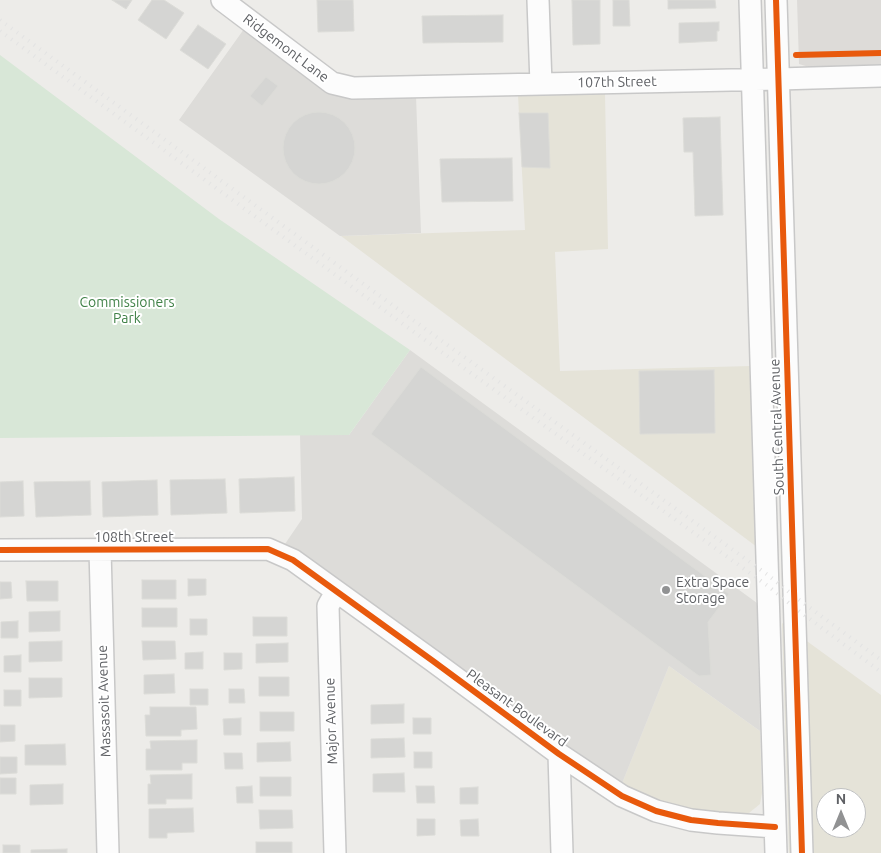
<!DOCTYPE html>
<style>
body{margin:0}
#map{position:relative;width:881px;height:853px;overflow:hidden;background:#edece9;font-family:Ubuntu,sans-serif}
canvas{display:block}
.north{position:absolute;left:816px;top:788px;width:50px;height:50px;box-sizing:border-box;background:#fff;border:1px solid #bfc0c1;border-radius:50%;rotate:0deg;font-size:14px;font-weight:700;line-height:20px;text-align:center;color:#5f6165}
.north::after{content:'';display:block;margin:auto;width:18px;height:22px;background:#919293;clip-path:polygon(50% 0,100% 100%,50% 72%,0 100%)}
</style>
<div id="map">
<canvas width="881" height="853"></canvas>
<div class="north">N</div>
</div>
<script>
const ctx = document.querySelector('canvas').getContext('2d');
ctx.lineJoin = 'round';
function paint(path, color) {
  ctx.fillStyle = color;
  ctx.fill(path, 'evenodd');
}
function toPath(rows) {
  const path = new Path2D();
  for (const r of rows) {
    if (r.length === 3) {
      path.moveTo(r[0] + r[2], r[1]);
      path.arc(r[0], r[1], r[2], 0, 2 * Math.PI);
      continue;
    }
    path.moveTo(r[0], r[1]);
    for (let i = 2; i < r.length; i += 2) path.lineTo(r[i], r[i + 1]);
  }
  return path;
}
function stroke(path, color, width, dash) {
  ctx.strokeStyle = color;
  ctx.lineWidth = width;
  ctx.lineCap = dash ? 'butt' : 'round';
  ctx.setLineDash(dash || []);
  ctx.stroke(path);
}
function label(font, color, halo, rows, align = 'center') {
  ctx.font = font + ' Ubuntu,sans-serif';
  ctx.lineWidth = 4;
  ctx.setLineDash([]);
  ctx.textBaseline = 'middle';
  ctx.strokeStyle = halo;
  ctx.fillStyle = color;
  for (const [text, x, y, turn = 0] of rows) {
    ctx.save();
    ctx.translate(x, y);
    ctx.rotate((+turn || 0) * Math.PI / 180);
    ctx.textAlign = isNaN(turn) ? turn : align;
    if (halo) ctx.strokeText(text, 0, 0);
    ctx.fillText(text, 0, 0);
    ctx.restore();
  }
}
paint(toPath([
 [605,94,608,249,555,252,560,371,751,366,757,547,341,236,525,230,518,95],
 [782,623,881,695,881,853,789,853],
 [826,798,856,798,856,828,826,828],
 [669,666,760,731,762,793,760,804,749,813,727,815,669,808,622,786,623,781]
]), '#e5e3d8');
paint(toPath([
 [244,29,322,85,416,96,421,233,340,236,179,120],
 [410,350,757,603,760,731,669,666,623,781,622,786,294,550,285,544,302,519,300,435,349,435]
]), '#dddcd9');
paint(toPath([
 [797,0,881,0,881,66,812,68,799,64]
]), '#dddbd8');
paint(toPath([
 [0,55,219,219,410,350,349,435,0,438]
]), '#d8e7d7');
const building = toPath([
 [112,0,132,0,126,9,112,0],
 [152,0,164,0,184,13,166,39,138,20,152,0],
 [317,0,353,0,354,31,318,32,317,0],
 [572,0,600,0,600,44,573,45,572,0],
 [613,0,629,0,630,26,613,26,613,0],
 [668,0,715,0,716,8,668,9,668,0],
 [503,15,503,42,423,43,422,16,503,15],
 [719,22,719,31,717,31,717,41,679,43,679,23,719,22],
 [198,25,226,44,208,69,180,50,198,25],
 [266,77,278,86,262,106,250,96,266,77],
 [319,148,36],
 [519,113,548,113,550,168,522,167,519,113],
 [720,117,723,215,695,216,693,152,684,152,683,118,720,117],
 [512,158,513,201,442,202,440,159,512,158],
 [421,367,729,594,708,622,711,675,699,676,371,434,421,367],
 [714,370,715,433,640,434,639,371,714,370],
 [294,477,295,511,240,513,239,479,294,477],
 [225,479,227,513,171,515,170,480,225,479],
 [157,480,158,515,103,517,102,482,157,480],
 [23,481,24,516,0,517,0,482,23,481],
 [90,481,91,515,36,517,34,482,90,481],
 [188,579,206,579,206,595,188,596,188,579],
 [142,580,176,580,176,599,142,599,142,580],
 [26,581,58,581,58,601,27,601,26,581],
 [0,582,11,582,12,598,0,599,0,582],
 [142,608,177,608,177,627,142,627,142,608],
 [60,611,60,631,29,632,29,612,60,611],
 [253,617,287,617,287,636,253,636,253,617],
 [190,619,207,619,207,635,190,635,190,619],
 [18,621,18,638,1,638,1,622,18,621],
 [62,641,62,661,29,662,29,642,62,641],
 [142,641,175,641,176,659,143,660,142,641],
 [288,643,288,662,256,663,256,644,288,643],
 [203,652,203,669,185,669,185,653,203,652],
 [224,653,242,653,242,669,224,670,224,653],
 [21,655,21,672,4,672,4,656,21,655],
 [174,674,175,693,144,694,144,675,174,674],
 [259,677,289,677,289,696,259,696,259,677],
 [29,678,62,678,62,697,29,698,29,678],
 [190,689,208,689,208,705,190,705,190,689],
 [229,689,244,689,245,703,229,703,229,689],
 [4,690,21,690,21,706,4,706,4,690],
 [404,704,404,723,371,724,371,705,404,704],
 [150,707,196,707,197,729,181,730,181,736,146,736,145,715,150,715,150,707],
 [260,712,294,712,294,731,260,731,260,712],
 [241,718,241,735,224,735,223,719,241,718],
 [413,718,431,718,431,734,413,734,413,718],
 [0,725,15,725,15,741,0,742,0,725],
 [404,738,405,757,371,758,371,739,404,738],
 [197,740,197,763,182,763,182,770,146,770,146,749,151,749,150,741,197,740],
 [290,742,291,761,257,762,257,743,290,742],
 [65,744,66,765,25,765,25,745,65,744],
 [414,752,432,752,432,768,414,768,414,752],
 [224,753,242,753,243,769,225,769,224,753],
 [0,757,17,757,17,773,0,774,0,757],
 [404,773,405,792,373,792,373,774,404,773],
 [192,774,192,799,166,799,166,804,148,804,148,784,151,784,150,775,192,774],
 [260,777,291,777,291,796,260,796,260,777],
 [0,778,16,778,16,794,0,794,0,778],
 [63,784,63,804,30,805,30,785,63,784],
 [252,786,253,803,237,803,236,787,252,786],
 [416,786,434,786,435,803,417,803,416,786],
 [478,787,478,804,460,804,460,788,478,787],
 [193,808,194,832,167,833,167,838,149,838,149,809,193,808],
 [259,810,292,810,293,828,260,829,259,810],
 [417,819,435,819,435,835,417,836,417,819],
 [478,819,479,836,461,836,460,820,478,819],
 [256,842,292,842,292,853,256,853,256,842],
 [3,845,20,845,20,853,3,853,3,845],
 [67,849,67,853,31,853,31,850,67,849]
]);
paint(building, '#d5d5d3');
stroke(building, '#dcdcd8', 1);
const minor = toPath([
 [222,0,332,83,353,88,779,79,881,76],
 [538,0,541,84],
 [750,0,776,853],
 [776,0,802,853],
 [100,549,108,853],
 [0,550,268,549,293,560,433,661,559,754,622,796,656,811,691,820,718,823,775,827],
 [559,754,562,853],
 [335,853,328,606,336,592]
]);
stroke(minor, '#c8c8c8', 24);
stroke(minor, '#fcfcfc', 21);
stroke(toPath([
 [0,20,442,341,768,575,794,596,881,660],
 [0,31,436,348,768,586,795,608,881,672]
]), '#e3e3e3', 4, [1, 6]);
stroke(toPath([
 [776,0,802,853],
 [796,55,881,53],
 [0,550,268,549,293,560,433,661,559,754,622,796,656,811,691,820,718,823,775,827]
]), '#e8590c', 6);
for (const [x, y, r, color] of [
 [666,590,5,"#919293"]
]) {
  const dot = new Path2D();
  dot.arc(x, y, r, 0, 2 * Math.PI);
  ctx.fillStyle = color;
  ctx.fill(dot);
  stroke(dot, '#fff', 2);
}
label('14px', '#5f6165', '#fff', [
 ["Ridgemont Lane",286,48,37],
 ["107th Street",617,82,-1],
 ["South Central Avenue",777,427,-92],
 ["108th Street",134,537],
 ["Massasoit Avenue",104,701,-92],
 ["Pleasant Boulevard",517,708,36],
 ["Major Avenue",331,721,-92]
]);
label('14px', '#418248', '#fff', [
 ["Commissioners",127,302],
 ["Park",127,318]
]);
label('14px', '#5f6165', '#fff', [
 ["Extra Space",676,582],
 ["Storage",676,598]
], 'left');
</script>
